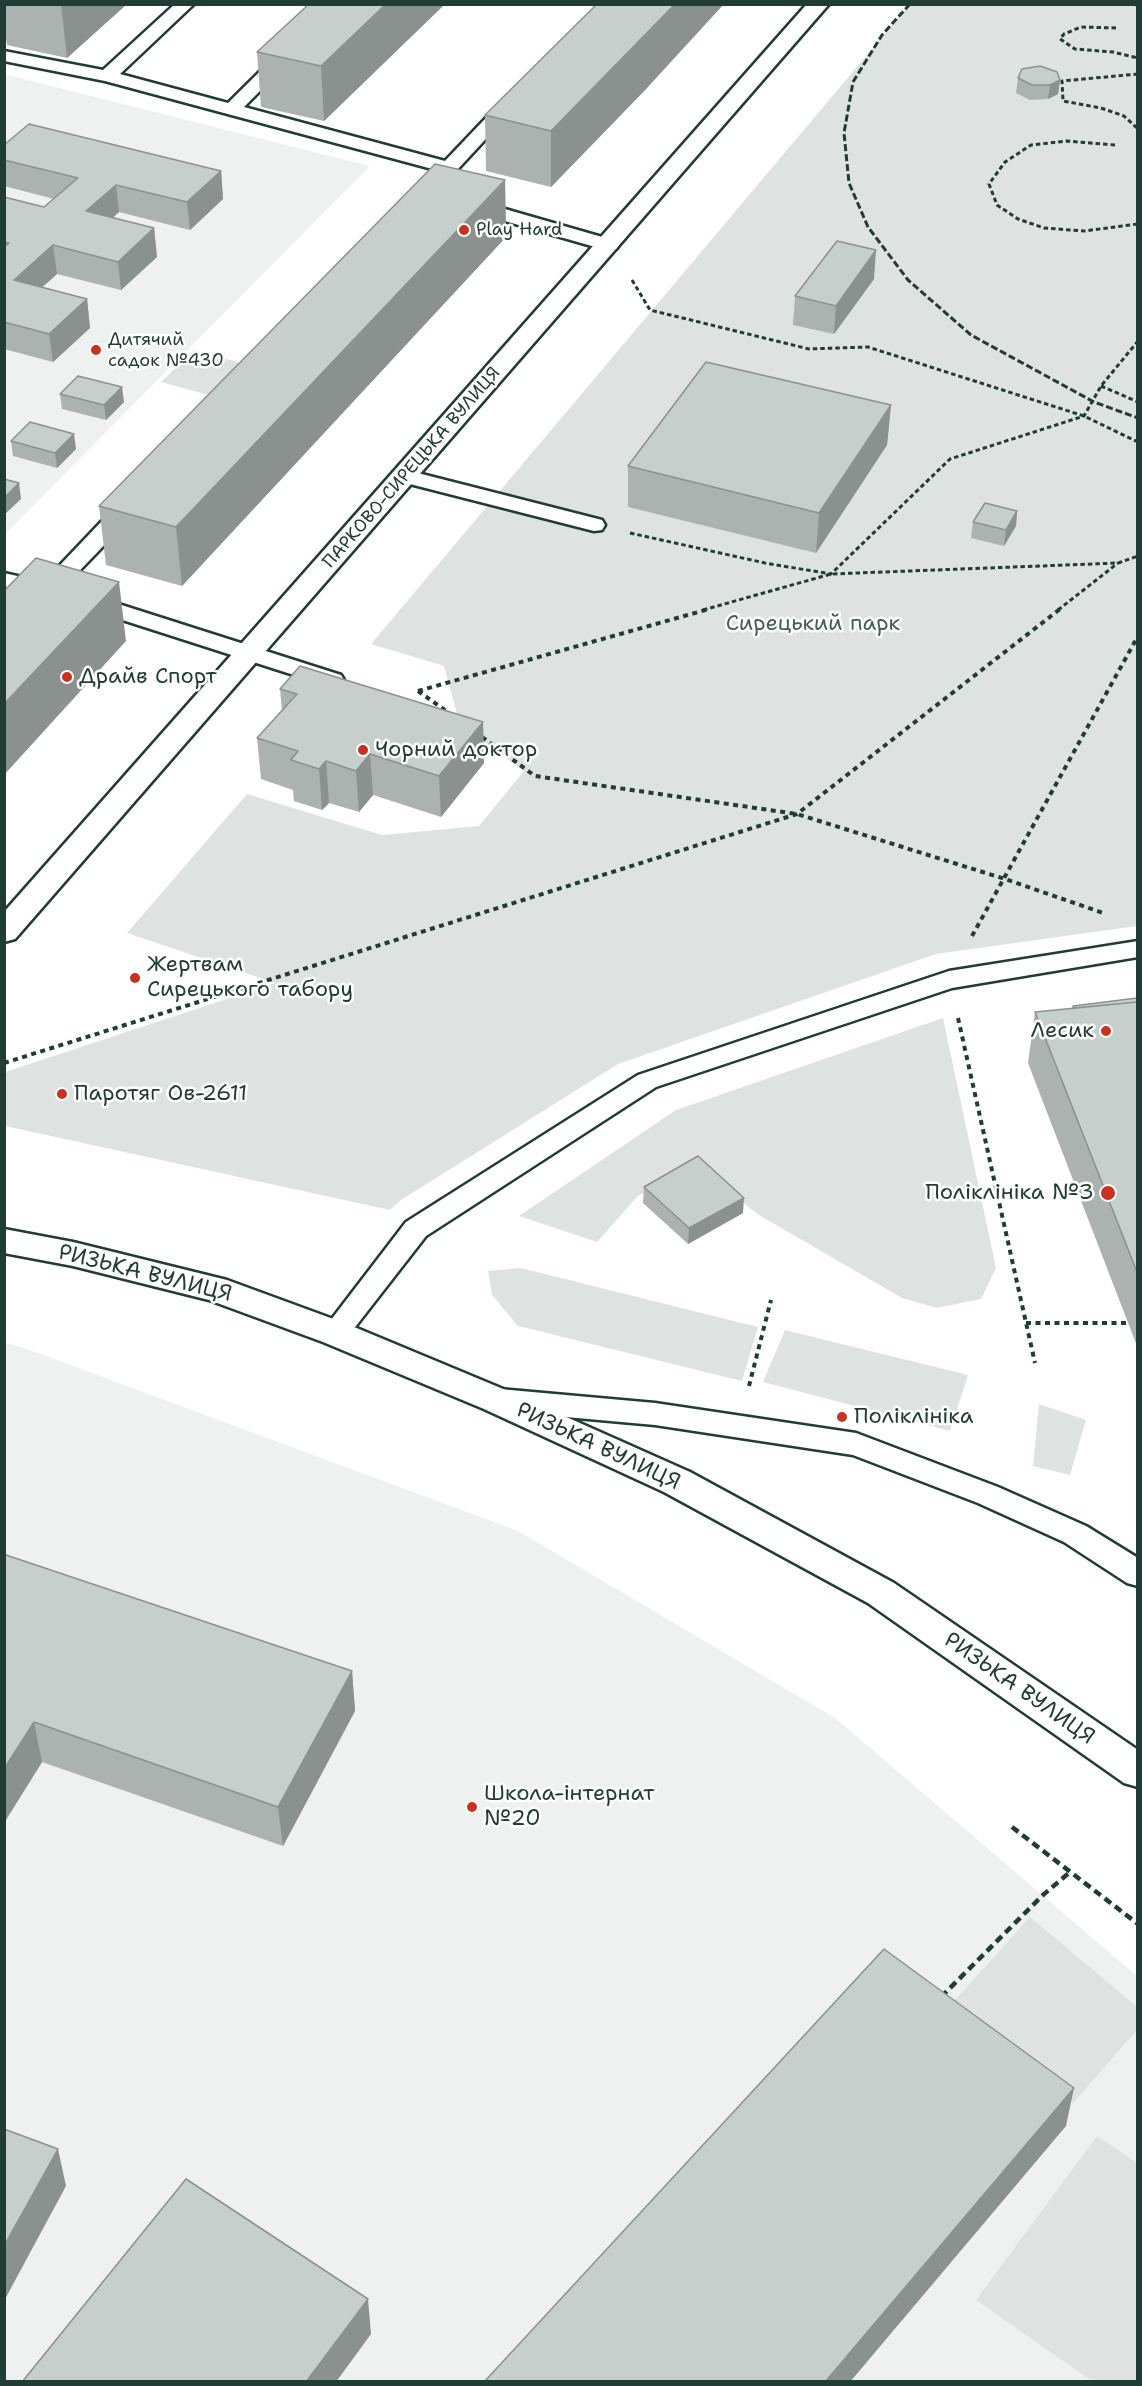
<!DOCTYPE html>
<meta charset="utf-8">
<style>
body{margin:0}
#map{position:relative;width:1142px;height:2386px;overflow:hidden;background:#fff;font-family:"Shantell Sans",sans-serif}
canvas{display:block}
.frame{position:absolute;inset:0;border:6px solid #1f3d34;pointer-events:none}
</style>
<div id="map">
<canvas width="1142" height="2386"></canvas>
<div class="frame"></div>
</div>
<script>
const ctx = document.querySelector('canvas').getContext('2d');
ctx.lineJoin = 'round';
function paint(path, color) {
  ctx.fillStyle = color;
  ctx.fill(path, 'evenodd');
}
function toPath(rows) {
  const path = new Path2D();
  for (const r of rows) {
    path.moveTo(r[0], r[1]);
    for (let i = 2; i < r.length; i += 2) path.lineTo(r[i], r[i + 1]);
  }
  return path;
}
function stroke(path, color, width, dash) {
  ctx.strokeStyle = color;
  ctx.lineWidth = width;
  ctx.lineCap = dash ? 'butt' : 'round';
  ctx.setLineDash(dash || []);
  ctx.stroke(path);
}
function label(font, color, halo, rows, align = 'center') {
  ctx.font = font + ' "Shantell Sans",sans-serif';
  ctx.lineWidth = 5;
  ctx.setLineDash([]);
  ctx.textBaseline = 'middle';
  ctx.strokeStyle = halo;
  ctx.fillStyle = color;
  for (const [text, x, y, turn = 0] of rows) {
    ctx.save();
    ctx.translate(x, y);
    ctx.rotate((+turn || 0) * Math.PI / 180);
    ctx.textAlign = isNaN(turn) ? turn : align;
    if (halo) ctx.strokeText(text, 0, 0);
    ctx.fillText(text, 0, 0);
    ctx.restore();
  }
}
paint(toPath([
 [4,74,370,166,5,534,4,534],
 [4,1342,30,1350,518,1531,835,1718,1137,1976,1137,2381,5,2381]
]), '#eef1f0');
paint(toPath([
 [909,5,1137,5,1137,926,936,954,618,1064,401,1200,390,1210,5,1126,5,1075,8,1071,275,983,127,933,247,794,382,835,479,826,524,771,460,725,444,666,371,644],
 [194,350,241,363,208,395,161,382],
 [943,1018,996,1268,981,1299,937,1308,902,1298,759,1215,695,1166,638,1196,597,1242,519,1216,676,1110],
 [521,1268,758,1327,742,1381,518,1326,492,1295,488,1271],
 [785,1330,968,1375,950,1431,763,1382],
 [1039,1404,1086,1420,1070,1475,1033,1466],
 [1030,1917,1137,2007,1137,2030,1073,2103,947,2009],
 [1097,2136,1137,2163,1137,2381,1092,2381,976,2300]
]), '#dee3e2');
const service = toPath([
 [175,4,194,4,120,74,228,103,328,4,346,4,244,107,445,161,504,99,510,98,516,99,519,103,432,197,425,199,418,197,415,193,436,170,105,81,4,61,4,51,103,70,175,4],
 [470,199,616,241,619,245,616,249,609,251,463,209,460,205,463,201,470,199],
 [406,470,602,520,605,525,602,530,594,531,398,481,395,476,398,471,406,470],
 [127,502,135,503,138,508,135,513,12,641,4,643,4,622,33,593,4,587,4,573,44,582,119,503,127,502],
 [87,594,341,675,344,680,341,685,333,687,325,685,79,606,76,601,79,596,87,594],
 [1138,941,1138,957,952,988,656,1087,426,1236,345,1340,335,1344,325,1340,321,1333,406,1222,638,1075,949,971,1138,941],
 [499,1389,655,1403,856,1433,998,1487,1086,1526,1138,1558,1138,1586,1127,1583,1064,1542,978,1503,853,1455,655,1425,499,1411,489,1408,485,1400,489,1392,499,1389]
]);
const minor = toPath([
 [807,4,829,4,15,939,4,942,4,912,807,4]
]);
const tertiary = toPath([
 [4,1229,73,1242,227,1280,347,1324,508,1391,690,1472,894,1583,1138,1750,1138,1787,1124,1783,868,1603,664,1492,484,1409,323,1342,209,1300,73,1266,4,1253,4,1229]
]);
stroke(service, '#1f3d34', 5);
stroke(minor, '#1f3d34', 5);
stroke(tertiary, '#1f3d34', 5);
stroke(toPath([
 [1134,4,1138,6],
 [1116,28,1081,27,1064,34,1060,39,1075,49,1113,52,1138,58],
 [1138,74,1062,81,1063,101,1101,108,1124,116,1138,129],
 [1115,145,1067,141,1031,145,1005,162,989,184,997,205,1018,219,1044,228,1084,231,1138,224],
 [632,280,650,310,809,349,868,347,1084,416,1138,442],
 [1101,386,1138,402],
 [630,533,765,563,831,574,950,459,1084,416,1101,386,1138,341],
 [703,610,831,574,1118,563,1138,556],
 [1058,610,1118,563]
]), '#1f3d34', 3, [4.5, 3]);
stroke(toPath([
 [418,691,449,713],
 [418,691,709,609],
 [482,737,535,776,797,814,1005,879,1106,914],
 [972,936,1138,636],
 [958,1018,1035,1363],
 [4,1063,797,814,1060,609],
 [1026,1323,1129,1323],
 [749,1386,771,1300]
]), '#1f3d34', 4, [5, 4.5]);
stroke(toPath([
 [1012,1827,1138,1924],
 [941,1997,1043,1895,1070,1872]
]), '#1f3d34', 4.5, [8, 5]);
paint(service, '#fff');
paint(minor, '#fff');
paint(tertiary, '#fff');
stroke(toPath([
 [910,4,882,35,853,82,844,133,849,183,868,227,908,280,971,335,1094,402,1138,418]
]), '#1f3d34', 3, [7, 3]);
paint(toPath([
 [4,4,127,4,67,58,7,45,4,26],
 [445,4,324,121,261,107,257,52],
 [1018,78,1060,80,1058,94,1048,99,1030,100,1016,93],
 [647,88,551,187,486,171,485,115],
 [4,145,221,171,223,199,190,230,119,212,112,218,154,228,157,257,121,290,57,274,42,287,87,299,90,328,53,362,4,349,4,197,44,207,54,199,4,186],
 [505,180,506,237,182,586,106,565,99,506],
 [874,279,834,334,793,325,795,296],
 [60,394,124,402,106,420,62,409],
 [891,405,887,445,816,553,628,507,628,466],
 [11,441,76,449,57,468,13,456],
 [1017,511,1016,526,1004,546,971,538,973,522],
 [280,689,483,722,484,763,441,817,373,795,359,812,329,803,322,810,294,801,293,790,261,779,257,738,282,711],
 [1137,998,1137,1346,1028,1063,1035,1012,1072,1008,1073,1006],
 [644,1187,743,1213,688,1244,643,1203],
 [4,1557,352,1671,355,1711,283,1846,42,1762,4,1823]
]), '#abb2af');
paint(toPath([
 [61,4,127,4,67,58],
 [386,4,445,4,324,121,321,66],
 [675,4,724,4,647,88,551,187,551,131],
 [1060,80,1058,94,1048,99,1050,85],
 [221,171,223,199,190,230,187,202],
 [505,180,506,237,182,586,176,527],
 [116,185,119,212,89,239,86,211],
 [154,228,157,257,121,290,118,262],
 [53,245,57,274,18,309,14,280],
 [876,250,874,279,834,334,836,306],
 [87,299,90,328,53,362,49,334],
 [122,387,124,402,106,420,104,405],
 [891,405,887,445,816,553,819,513],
 [74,434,76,449,57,468,55,453],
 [19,483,21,499,4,515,4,498],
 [1017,511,1016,526,1004,546,1006,530],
 [119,582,126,641,4,775,4,704],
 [483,722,484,763,441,817,439,776],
 [370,754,373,795,359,812,356,771],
 [326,761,329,803,322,810,319,769],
 [744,1198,743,1213,688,1244,689,1228],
 [352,1671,355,1711,283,1846,278,1807],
 [34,1722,42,1762,4,1823,4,1769],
 [1074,2088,1066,2126,850,2382,825,2382],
 [58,2149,66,2186,4,2301,4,2246],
 [368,2299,371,2334,336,2382,306,2382]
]), '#8b918f');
const building = toPath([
 [309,4,386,4,321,66,257,52,309,4],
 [597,4,675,4,551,131,485,115,597,4],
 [1040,66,1057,72,1060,80,1050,85,1032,85,1018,78,1022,69,1040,66],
 [29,124,221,171,187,202,116,185,86,211,154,228,118,262,53,245,14,280,87,299,49,334,4,322,4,247,9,243,4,242,4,197,44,207,78,178,4,160,4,145,29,124],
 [435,164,505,180,176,527,99,506,435,164],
 [837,241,876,250,836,306,795,296,837,241],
 [706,362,891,405,819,513,628,466,706,362],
 [78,376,122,387,104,405,60,394,78,376],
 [30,422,74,434,55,453,11,441,30,422],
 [4,479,19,483,4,498,4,479],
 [985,503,1017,511,1006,530,973,522,985,503],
 [36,558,119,582,4,704,4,591,36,558],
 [300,666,483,722,439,776,370,754,356,771,326,761,319,769,291,760,298,751,257,738,297,694,280,689,300,666],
 [1137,998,1137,1002,1074,1008,1073,1006,1137,998],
 [1137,1002,1137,1272,1035,1012,1137,1002],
 [698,1156,744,1198,689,1228,644,1187,698,1156],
 [6,1555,352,1671,278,1807,34,1722,4,1769,4,1557,6,1555],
 [884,1949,1074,2088,825,2382,484,2382,884,1949],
 [4,2129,58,2149,4,2246,4,2129],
 [186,2179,368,2299,306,2382,22,2382,186,2179]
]);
paint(building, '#c7cfcc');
stroke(building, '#8b918f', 1.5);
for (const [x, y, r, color] of [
 [464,230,6,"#c8321e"],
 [96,350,6,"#c8321e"],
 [67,677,6,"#c8321e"],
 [363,750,6,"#c8321e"],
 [135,978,6,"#c8321e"],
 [1106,1031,6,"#c8321e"],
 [62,1094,6,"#c8321e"],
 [1108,1193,8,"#c8321e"],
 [842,1417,6,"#c8321e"],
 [472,1807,6,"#c8321e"]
]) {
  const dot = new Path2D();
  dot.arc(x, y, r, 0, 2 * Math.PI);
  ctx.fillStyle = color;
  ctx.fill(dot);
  stroke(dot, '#fff', 2);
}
label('18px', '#1f3d34', '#fff', [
 ["Play Hard",476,230],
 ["Дитячий",108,340],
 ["садок №430",108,361]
], 'left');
label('18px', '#1f3d34', '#fff', [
 ["ПАРКОВО-СИРЕЦЬКА ВУЛИЦЯ",412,468,-49]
]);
label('22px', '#455e57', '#fff', [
 ["Сирецький парк",813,624]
]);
label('22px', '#1f3d34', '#fff', [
 ["Драйв Спорт",79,677],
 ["Чорний доктор",375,750],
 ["Жертвам",147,965],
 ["Сирецького табору",147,990],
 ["Лесик",1094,1031,"right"],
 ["Паротяг Ов-2611",74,1094],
 ["Поліклініка №3",1094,1193,"right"],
 ["Поліклініка",854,1417],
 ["Школа-інтернат",484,1794],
 ["№20",484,1819]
], 'left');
label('22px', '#1f3d34', '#fff', [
 ["РИЗЬКА ВУЛИЦЯ",145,1274,14],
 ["РИЗЬКА ВУЛИЦЯ",598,1447,25],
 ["РИЗЬКА ВУЛИЦЯ",1019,1689,35]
]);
</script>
